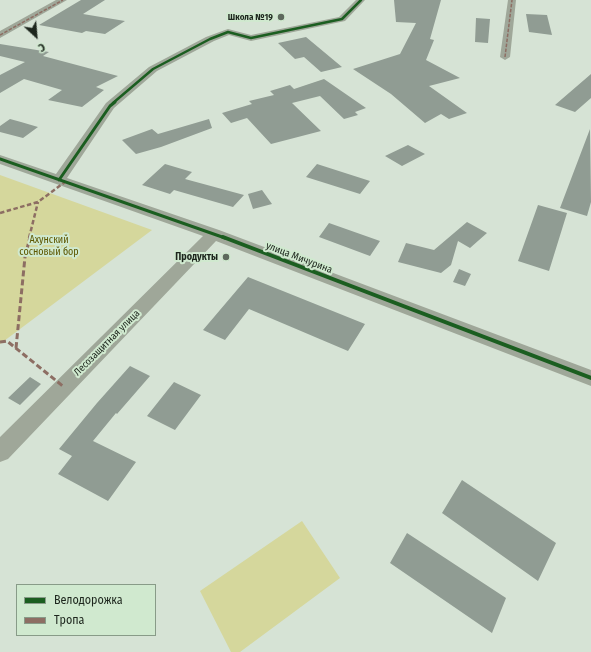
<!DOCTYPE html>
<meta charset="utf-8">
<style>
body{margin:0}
#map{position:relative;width:591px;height:652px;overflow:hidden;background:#d6e3d5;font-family:"Fira Sans Condensed",sans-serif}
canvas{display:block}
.legend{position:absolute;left:16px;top:584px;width:140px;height:52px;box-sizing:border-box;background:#d0e9cf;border:1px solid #889b88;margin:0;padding:5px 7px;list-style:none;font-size:12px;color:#1d261d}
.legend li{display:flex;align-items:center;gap:8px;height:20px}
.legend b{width:20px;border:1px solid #889b88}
.north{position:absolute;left:16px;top:16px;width:40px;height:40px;-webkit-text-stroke:3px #d0e9cf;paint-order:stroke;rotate:154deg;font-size:11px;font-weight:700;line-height:16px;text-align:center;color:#1d261d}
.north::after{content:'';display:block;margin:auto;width:14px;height:18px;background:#1d261d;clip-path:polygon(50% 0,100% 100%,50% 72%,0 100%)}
</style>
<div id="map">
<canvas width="591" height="652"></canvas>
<ul class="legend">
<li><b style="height:5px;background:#1b5e20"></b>Велодорожка</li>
<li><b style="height:5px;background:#8d6e63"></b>Тропа</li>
</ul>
<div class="north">С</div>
</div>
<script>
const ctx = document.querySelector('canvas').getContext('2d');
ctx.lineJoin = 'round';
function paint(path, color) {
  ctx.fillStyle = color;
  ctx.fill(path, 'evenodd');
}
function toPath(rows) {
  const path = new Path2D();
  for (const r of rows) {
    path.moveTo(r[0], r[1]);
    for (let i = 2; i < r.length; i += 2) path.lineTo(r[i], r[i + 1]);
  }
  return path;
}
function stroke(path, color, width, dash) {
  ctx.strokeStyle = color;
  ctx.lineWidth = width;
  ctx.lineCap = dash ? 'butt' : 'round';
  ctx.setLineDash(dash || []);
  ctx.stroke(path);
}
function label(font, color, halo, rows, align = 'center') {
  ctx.font = font + ' "Fira Sans Condensed",sans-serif';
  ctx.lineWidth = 4;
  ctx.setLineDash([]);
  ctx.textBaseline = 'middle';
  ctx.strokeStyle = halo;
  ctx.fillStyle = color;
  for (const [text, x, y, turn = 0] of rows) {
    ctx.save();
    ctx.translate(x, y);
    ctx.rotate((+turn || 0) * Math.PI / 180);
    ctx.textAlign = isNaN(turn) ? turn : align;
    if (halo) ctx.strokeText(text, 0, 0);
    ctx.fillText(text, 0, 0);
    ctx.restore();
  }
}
paint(toPath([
 [0,175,152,230,0,344],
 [302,521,340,578,240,652,231,652,200,591]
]), '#d5d79c');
paint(toPath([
 [81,0,105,0,83,14,125,21,105,34,86,31,82,33,39,25],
 [394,0,441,0,430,39,434,40,426,60,460,78,429,86,467,113,449,119,441,114,425,123,391,94,353,69,400,54,416,23,396,22],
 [526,14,547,15,552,35,529,32],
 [476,18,490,19,488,43,475,42],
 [306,37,342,67,321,72,304,57,295,59,278,43],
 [0,44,49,52,43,56,118,76,96,87,104,90,82,107,48,100,62,90,24,79,0,93,0,75,25,62,0,56],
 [591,74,591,98,575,112,555,105],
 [324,79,366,108,355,112,358,115,344,119,320,96,292,103,321,131,271,144,247,118,231,123,222,113,252,104,249,101,274,95,270,91,290,85,294,89],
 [10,119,21,122,38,127,23,138,0,132,0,126],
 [209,119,212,128,161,147,136,154,122,140,152,129,158,134],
 [590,129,591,202,587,216,560,208],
 [408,145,425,154,402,166,385,156],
 [165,164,192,172,185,179,244,195,233,207,174,190,170,194,142,185],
 [317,164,370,181,360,194,306,177],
 [262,190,272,204,253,209,248,194],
 [538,205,567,213,549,271,518,261],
 [467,222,487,233,470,248,458,241,451,265,441,273,398,262,406,243,434,250],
 [329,223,380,241,370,256,319,237],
 [459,269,471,274,465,286,453,282],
 [248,277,365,324,348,351,249,309,225,340,203,330],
 [130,366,150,376,117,414,116,413,93,441,136,462,108,501,58,474,72,456,59,449,97,403],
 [30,377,41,384,20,405,8,398],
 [174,382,201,395,175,430,147,416],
 [462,480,556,543,538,581,442,513],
 [407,533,506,598,492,633,390,563]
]), '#909c93');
paint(toPath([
 [56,0,67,0,0,38,0,31,56,0],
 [356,0,365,0,345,21,251,41,229,35,214,41,157,71,114,108,67,178,219,230,591,370,591,386,216,241,8,459,0,462,0,437,203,236,0,164,0,155,56,174,106,103,149,67,206,37,225,30,228,29,251,35,339,17,356,0],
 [508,0,516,0,510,57,505,60,500,57,508,0]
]), '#9fa799');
stroke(toPath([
 [0,35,63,0],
 [505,57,512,0]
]), '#8d6e63', 1.5, [3.5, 1.5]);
stroke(toPath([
 [0,213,38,202,65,182],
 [29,238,38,202]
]), '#8d6e63', 2.5, [4.5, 2.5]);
stroke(toPath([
 [0,342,7,341,64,387],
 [16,348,25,257,30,237]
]), '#8d6e63', 3, [6, 3]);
stroke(toPath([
 [113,103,153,69,210,39,228,32,251,38,342,19,361,0]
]), '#1b5e20', 2.5);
stroke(toPath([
 [0,159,225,238],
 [59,180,110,106,115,102]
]), '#1b5e20', 3);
stroke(toPath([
 [223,237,591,378]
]), '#1b5e20', 4);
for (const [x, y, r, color] of [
 [281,17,4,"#5e685d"],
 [226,257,4,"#5e685d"]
]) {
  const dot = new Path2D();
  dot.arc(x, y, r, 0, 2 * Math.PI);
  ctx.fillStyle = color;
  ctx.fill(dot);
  stroke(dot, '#d0e9cf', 1.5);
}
label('bold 9px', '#1d261d', '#d0e9cf', [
 ["Школа №19",273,17]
], 'right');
label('10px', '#5d5700', '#d0e9cf', [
 ["Ахунский",49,240],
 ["сосновый бор",49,252]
]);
label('bold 10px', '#1d261d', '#d0e9cf', [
 ["Продукты",218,257]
], 'right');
label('10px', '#1d261d', '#d0e9cf', [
 ["улица Мичурина",299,258,21],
 ["Лесозащитная улица",107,343,-45]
]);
</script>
